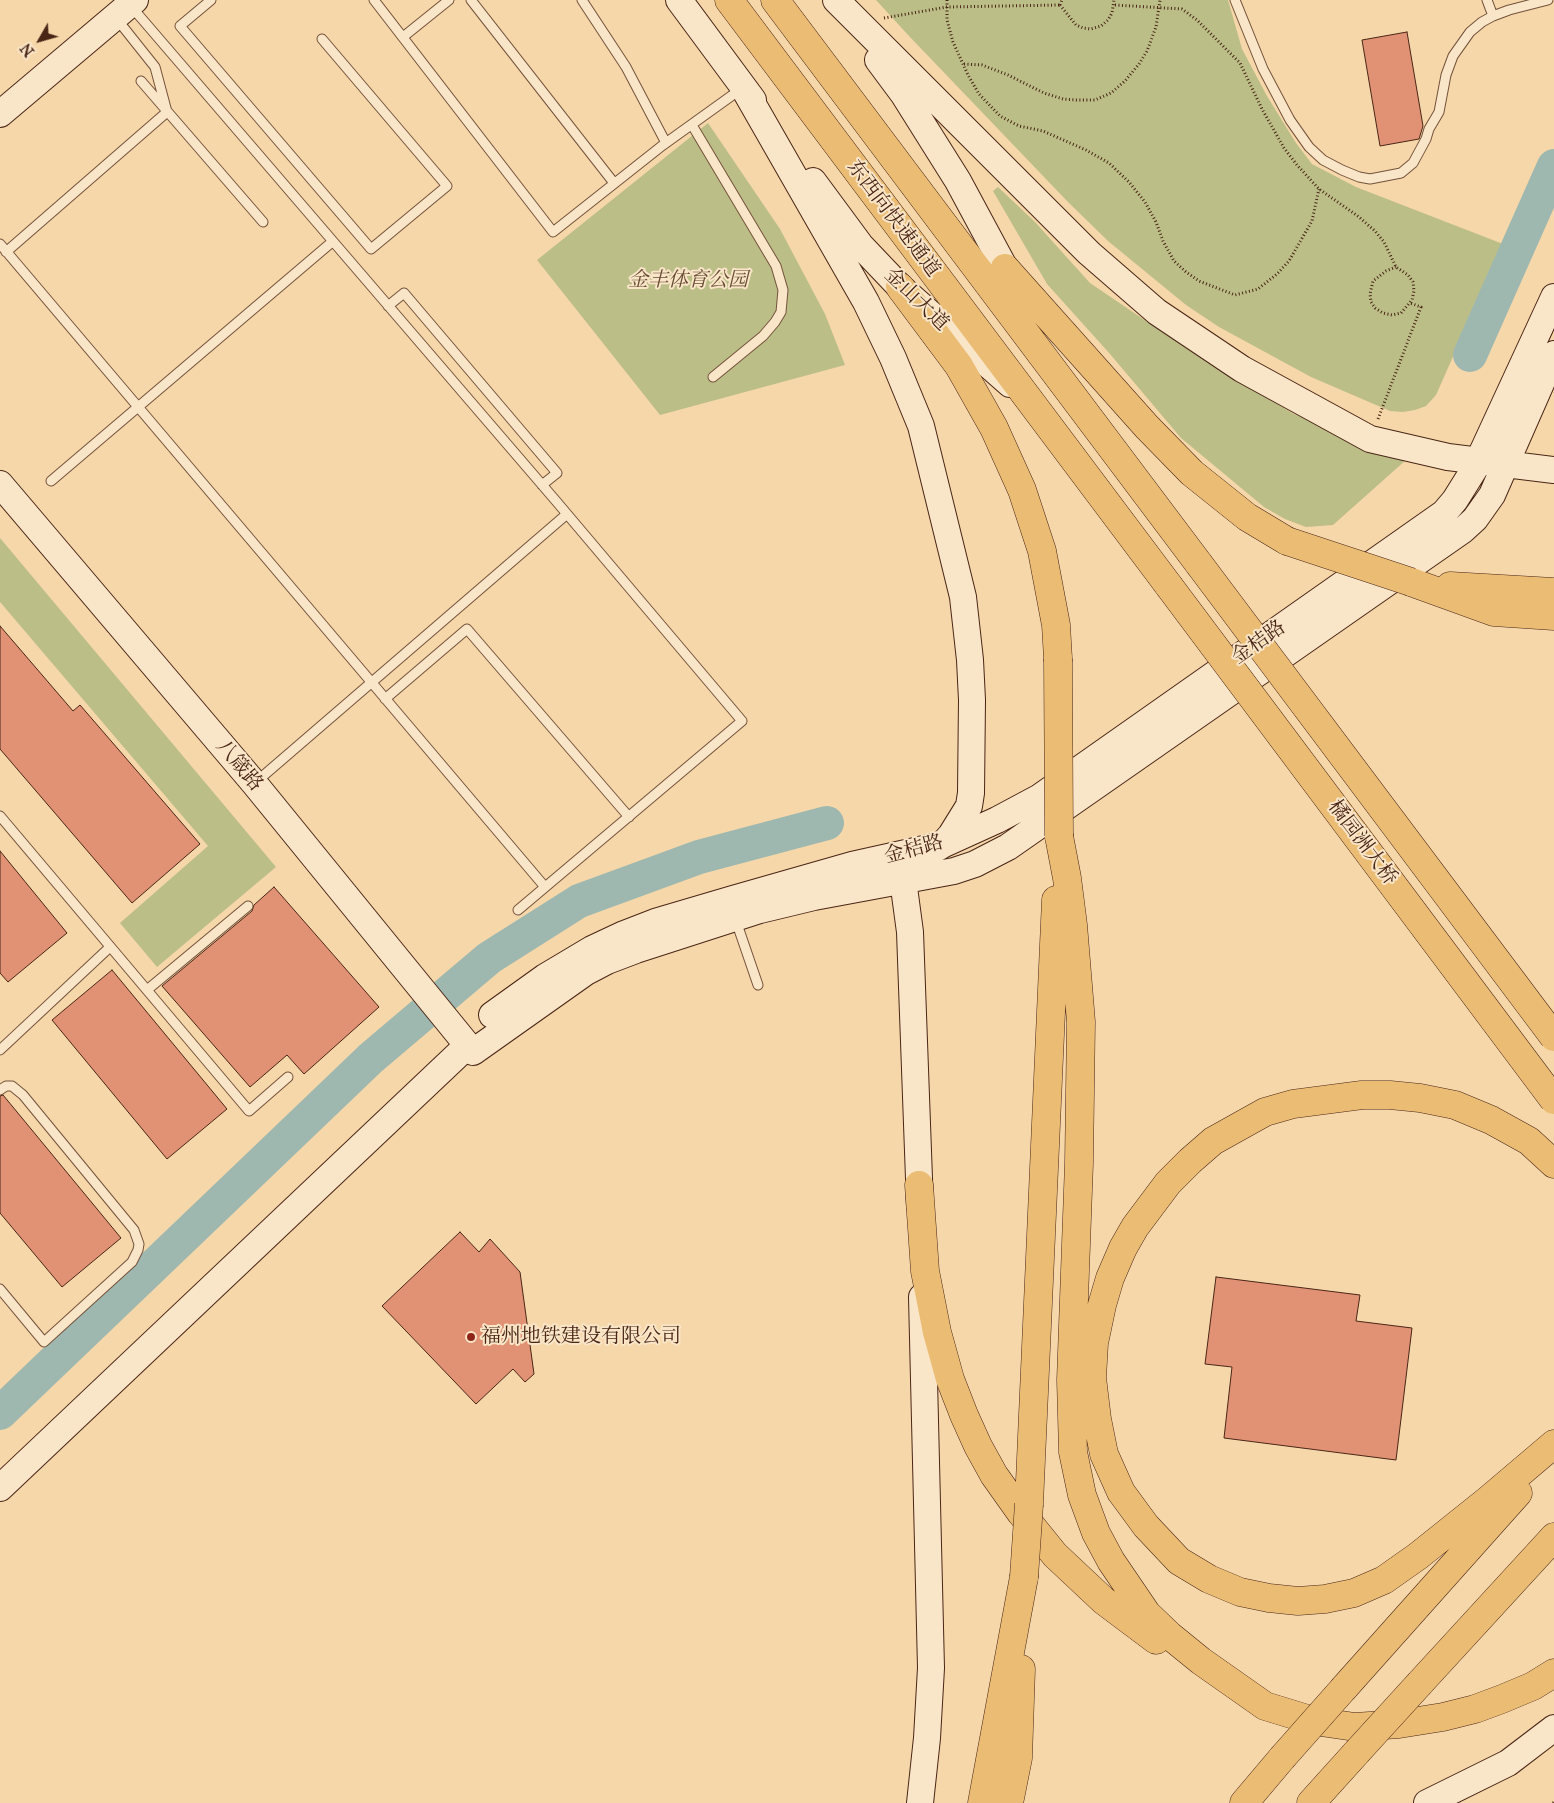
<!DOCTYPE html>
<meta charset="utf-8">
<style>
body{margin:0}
#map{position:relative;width:1554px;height:1803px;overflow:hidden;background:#f6d7a9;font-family:"IM FELL Great Primer",serif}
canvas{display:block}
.north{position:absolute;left:15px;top:15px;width:50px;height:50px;-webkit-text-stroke:4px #f9e5c7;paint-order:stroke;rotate:232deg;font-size:14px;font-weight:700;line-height:20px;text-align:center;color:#492516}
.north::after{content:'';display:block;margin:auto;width:18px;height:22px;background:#492516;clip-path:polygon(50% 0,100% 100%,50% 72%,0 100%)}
</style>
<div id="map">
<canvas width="1554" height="1803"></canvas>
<div class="north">N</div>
</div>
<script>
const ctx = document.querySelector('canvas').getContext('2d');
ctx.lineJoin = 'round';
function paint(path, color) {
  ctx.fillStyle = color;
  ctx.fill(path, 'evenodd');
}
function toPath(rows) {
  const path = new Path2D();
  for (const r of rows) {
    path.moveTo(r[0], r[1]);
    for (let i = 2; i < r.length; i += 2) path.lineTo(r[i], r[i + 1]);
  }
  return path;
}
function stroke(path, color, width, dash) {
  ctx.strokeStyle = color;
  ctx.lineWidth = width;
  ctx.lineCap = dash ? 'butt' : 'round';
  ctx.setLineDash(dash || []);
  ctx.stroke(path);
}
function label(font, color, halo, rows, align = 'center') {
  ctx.font = font + ' "IM FELL Great Primer","Noto Serif SC",serif';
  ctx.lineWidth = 4;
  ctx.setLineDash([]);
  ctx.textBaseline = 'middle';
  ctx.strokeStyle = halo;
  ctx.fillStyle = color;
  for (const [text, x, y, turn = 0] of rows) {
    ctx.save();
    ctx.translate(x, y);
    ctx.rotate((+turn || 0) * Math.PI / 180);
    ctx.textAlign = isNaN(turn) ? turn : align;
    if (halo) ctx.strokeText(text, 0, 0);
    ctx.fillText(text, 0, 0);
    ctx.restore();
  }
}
paint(toPath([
 [876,0,1228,0,1242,49,1267,96,1296,143,1312,164,1356,187,1503,244,1436,395,1426,406,1415,410,1403,412,1390,411,1311,377,1219,327,1186,305,1108,241,1067,201,909,36],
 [708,123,780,229,825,314,845,365,660,415,537,260],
 [998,187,1035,222,1090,283,1205,361,1294,414,1406,460,1333,525,1306,527,1285,519,1264,507,1181,438,1110,354,1047,284,993,191],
 [0,538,276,867,157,967,120,923,208,846,0,602]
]), '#bcbe88');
stroke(toPath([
 [1470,355,1554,166],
 [0,1413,371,1058,489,958,579,901,699,857,827,823]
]), '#9eb8b0', 34);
const building = toPath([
 [1407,32,1423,126,1419,139,1380,146,1362,40,1407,32],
 [0,626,73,711,80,705,200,844,132,903,0,749,0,626],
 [0,851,67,933,8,982,0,973,0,851],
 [274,887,379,1007,304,1074,287,1055,250,1087,162,986,252,911,254,905,274,887],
 [112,970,227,1109,167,1159,52,1020,112,970],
 [3,1095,121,1238,62,1287,0,1213,0,1096,3,1095],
 [460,1232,479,1252,490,1239,520,1272,534,1374,525,1382,513,1369,476,1404,382,1306,460,1232],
 [1216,1277,1360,1295,1356,1321,1412,1328,1396,1460,1224,1438,1232,1367,1205,1364,1216,1277]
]);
paint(building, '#e19274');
stroke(building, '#492516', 1);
const lane = toPath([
 [211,0,180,26,371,249,447,186,322,39],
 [374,0,553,232,663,145,741,89],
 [471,0,614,183],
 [582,0,626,67,666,143],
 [1235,0,1263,69,1290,120,1309,147,1323,160,1342,170,1359,177,1370,179,1401,173,1413,163,1426,139,1429,129,1439,112,1446,75,1453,56,1470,32,1482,22,1493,16,1509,10,1548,0],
 [1487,0,1493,16],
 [130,5,556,501,742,721,518,910],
 [403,37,449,0],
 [141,81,263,222],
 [692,125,776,266,783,290,781,312,775,322,763,336,713,377],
 [0,244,545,887],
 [6,252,167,112,155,67,116,18],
 [388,306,404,293,557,473,542,485],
 [51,481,332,242],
 [385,699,467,629,629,817],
 [256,782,567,514],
 [0,816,249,1111,288,1077],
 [736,921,758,985],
 [147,990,248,906],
 [0,1050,110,947],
 [0,1090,6,1086,12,1086,23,1095,134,1230,139,1244,138,1250,132,1262,44,1342,0,1289]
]);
const secondary = toPath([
 [679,0,753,100],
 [836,0,1089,253,1157,312,1242,369,1370,439,1448,457,1554,470],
 [878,60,904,95,958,181,1015,287],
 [743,87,866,302,893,358,921,426,963,597,970,660,972,700,971,793,969,806,951,835,942,845,922,857,909,868,903,880,910,932,920,1206],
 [0,114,135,0],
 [813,181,861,246,900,287,1010,384],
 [0,484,254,783,473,1052,586,972,607,961,636,950,760,910,814,897,954,871,975,864,1008,847,1463,530,1475,519,1492,495,1554,354],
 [492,1015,545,977,592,949,624,934,655,922,733,899,852,865,942,845,997,820,1040,797,1444,513,1455,500,1475,468,1554,297],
 [0,1488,467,1046],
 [920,1803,927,1738,931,1668,922,1297],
 [1427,1803,1508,1763,1554,1728]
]);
const highway = toPath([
 [729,0,1169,586],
 [775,0,1199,564],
 [1005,268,1147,427,1192,473,1247,517,1287,541],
 [900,287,959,366,994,428,1022,490,1042,551,1056,625,1058,659],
 [1411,582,1494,612,1554,616],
 [1450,586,1554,592],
 [1059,836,1067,878,1073,925,1081,1022,1079,1163,1071,1380,1073,1452,1082,1495,1096,1533,1111,1561,1147,1614,1169,1635,1201,1661,1265,1706,1314,1721,1355,1727,1399,1724,1443,1717,1475,1709,1502,1699,1533,1686,1554,1673],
 [1554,1164,1529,1141,1491,1120,1455,1105,1420,1098,1390,1095,1362,1095,1293,1104,1265,1112,1213,1141,1190,1161,1168,1183,1135,1227,1123,1248,1110,1278,1102,1305,1094,1343,1092,1378,1097,1419,1104,1454,1121,1492,1146,1526,1179,1561,1209,1579,1240,1592,1269,1598,1298,1601,1325,1599,1354,1593,1384,1580,1418,1556,1488,1500,1554,1444],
 [919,1185,925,1271,937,1332,950,1379,964,1415,978,1446,994,1475,1021,1513,1055,1555,1104,1601,1156,1640],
 [1029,1504,1056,900],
 [1420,1683,1554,1537],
 [1344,1688,1518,1493],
 [982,1803,1024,1577],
 [1009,1803,1018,1758,1021,1669],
 [1244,1803,1282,1758],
 [1311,1803,1357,1752]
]);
stroke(lane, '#74523b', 11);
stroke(secondary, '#492516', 28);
stroke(highway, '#492516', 29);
stroke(toPath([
 [947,0,947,20,953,42,968,75,979,94,1000,116,1019,126,1043,131,1086,150,1109,163,1129,182,1145,202,1156,222,1163,241,1174,261,1186,272,1199,281,1235,295,1258,289,1277,274,1289,261,1312,221,1319,189],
 [1060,5,1076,25,1083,28,1091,29,1101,26,1108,20,1112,13,1114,0],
 [1060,5,1062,0],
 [1115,5,1182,9,1197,20,1240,63,1262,109,1284,148,1297,165,1319,189,1359,217,1375,231,1384,242,1396,267,1408,275,1413,282,1414,291,1412,300,1401,313,1392,315,1383,313,1375,308,1371,302,1370,294,1373,281,1386,271,1396,267],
 [884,18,947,7,1060,5],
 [964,64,982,65,1008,75,1044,93,1063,99,1076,100,1095,100,1111,93,1125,81,1139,64,1147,51,1156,27,1160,0],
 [1378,419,1421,307,1410,303],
 [1553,1803,1554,1802]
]), '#492516', 3, [1, 2.5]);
stroke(lane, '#f9e5c7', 9);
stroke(secondary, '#f9e5c7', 26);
stroke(highway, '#ebbc74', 28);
const highwayBridge = toPath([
 [1287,541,1411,582],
 [1199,564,1554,1037],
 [1169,586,1554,1100],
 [1058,659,1059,836],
 [1024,1577,1029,1504],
 [1357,1752,1420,1683],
 [1282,1758,1344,1688]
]);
stroke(highwayBridge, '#492516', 29, []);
stroke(highwayBridge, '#ebbc74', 28);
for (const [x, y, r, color] of [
 [471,1337,5,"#8f2418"]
]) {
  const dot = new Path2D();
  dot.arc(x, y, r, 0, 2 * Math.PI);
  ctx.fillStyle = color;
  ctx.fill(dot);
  stroke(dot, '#f9e5c7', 2);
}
label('20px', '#492516', '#f9e5c7', [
 ["东西向快速通道",893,219,53],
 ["金山大道",916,300,44],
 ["金桔路",1259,643,-35],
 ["八箴路",239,766,50],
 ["橘园洲大桥",1362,843,53],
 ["金桔路",914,850,-15]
]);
label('italic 20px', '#664b32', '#f9e5c7', [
 ["金丰体育公园",688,281]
]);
label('20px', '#492516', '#f9e5c7', [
 ["福州地铁建设有限公司",481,1337]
], 'left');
</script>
